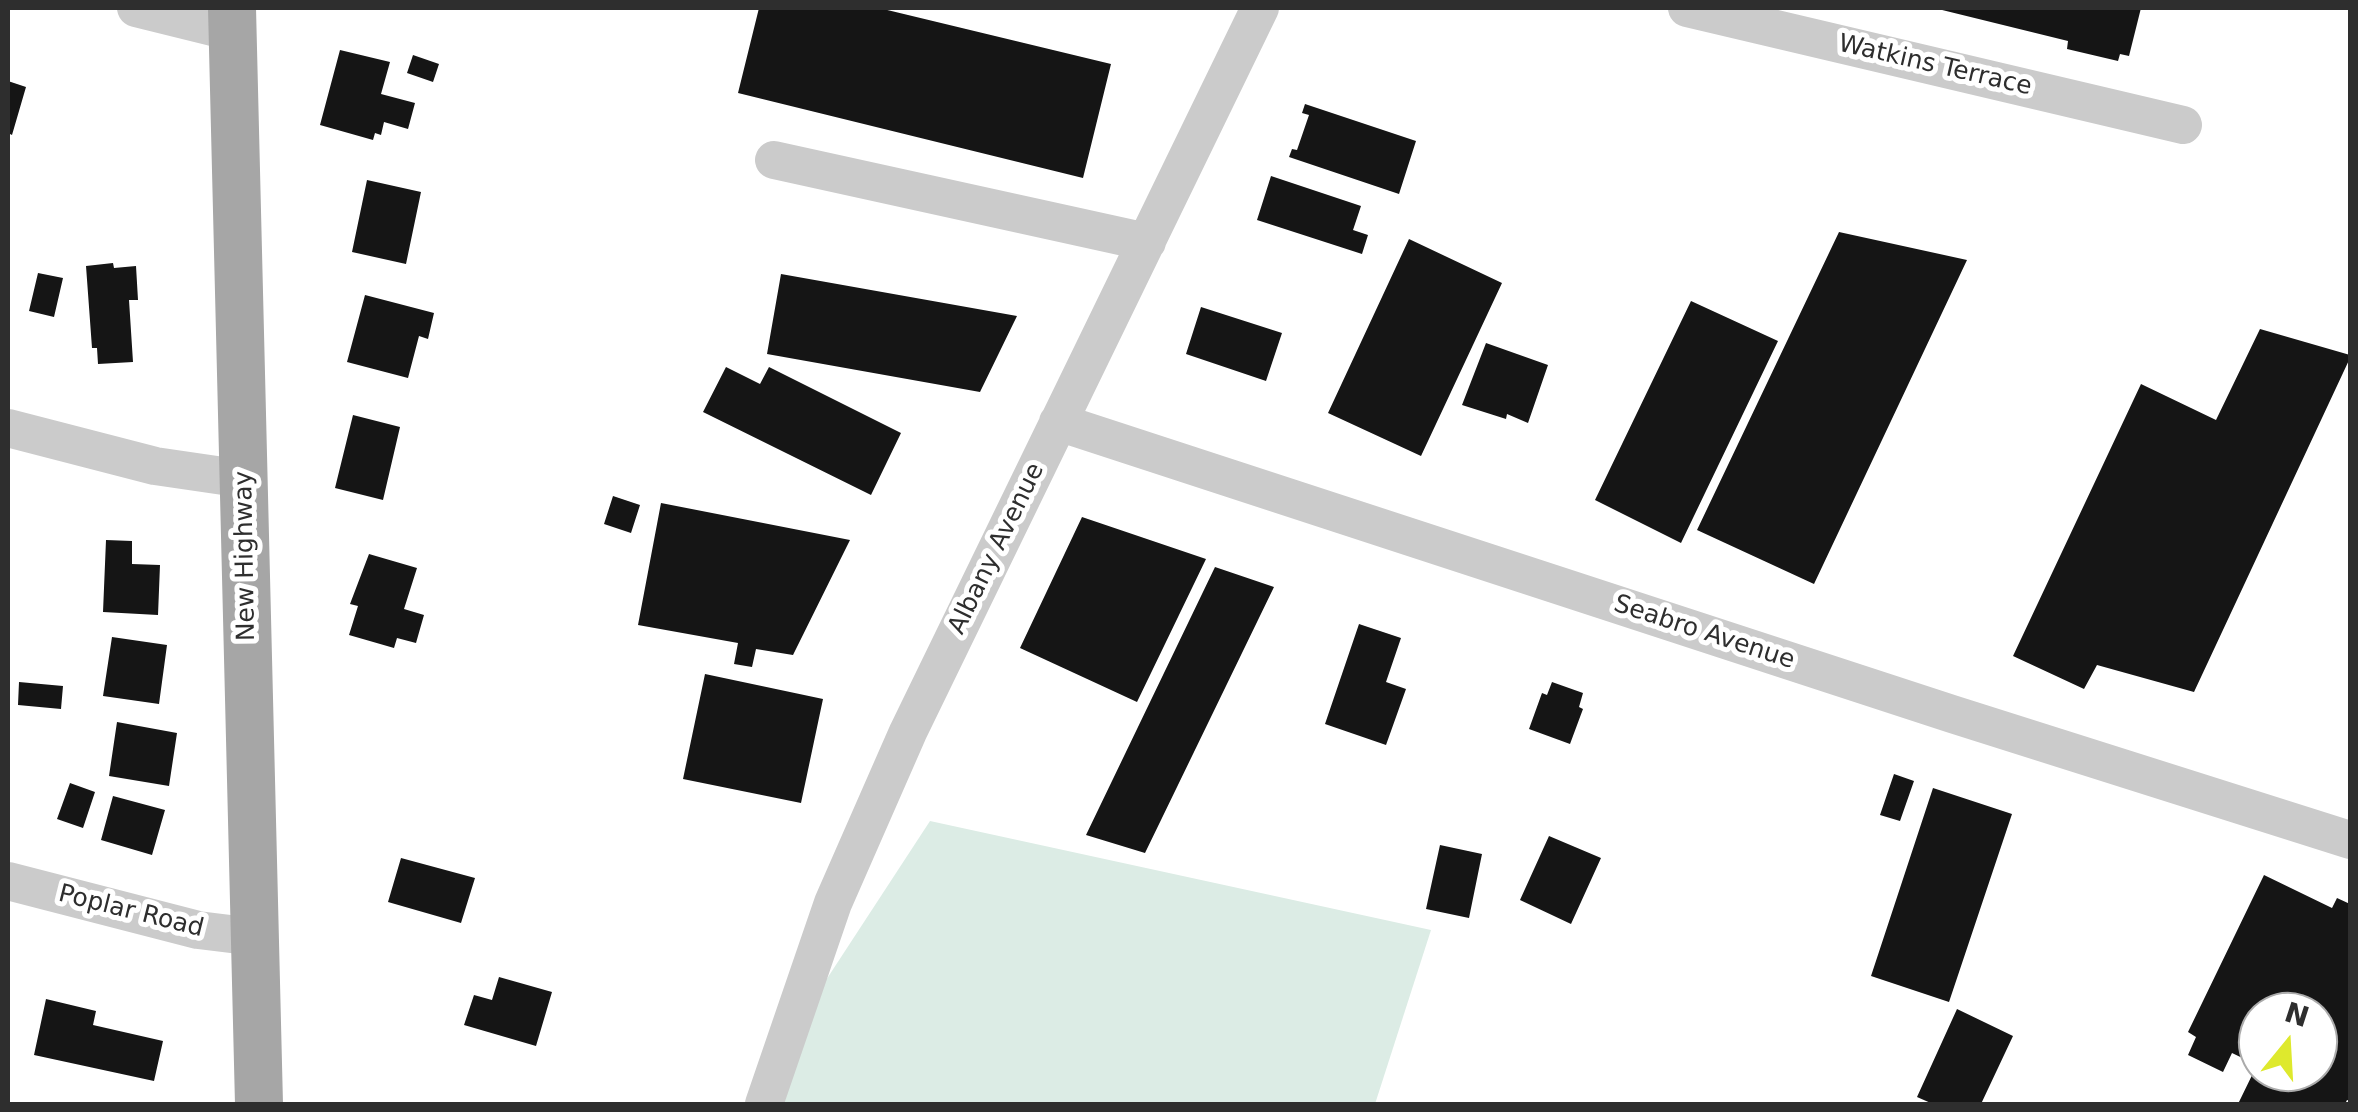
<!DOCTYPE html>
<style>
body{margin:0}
#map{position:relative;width:2358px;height:1112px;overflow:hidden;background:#fff;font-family:"DejaVu Sans",sans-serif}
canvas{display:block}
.frame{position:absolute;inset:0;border:10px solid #2e2e2e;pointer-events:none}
.north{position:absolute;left:2238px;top:992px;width:100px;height:100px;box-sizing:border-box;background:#fff;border:2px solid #ababab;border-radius:50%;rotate:18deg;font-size:28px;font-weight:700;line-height:40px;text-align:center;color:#2e2e2e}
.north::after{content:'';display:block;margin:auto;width:35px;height:45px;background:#dee92d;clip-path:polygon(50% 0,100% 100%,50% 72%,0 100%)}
</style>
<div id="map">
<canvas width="2358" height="1112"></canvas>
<div class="frame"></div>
<div class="north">N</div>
</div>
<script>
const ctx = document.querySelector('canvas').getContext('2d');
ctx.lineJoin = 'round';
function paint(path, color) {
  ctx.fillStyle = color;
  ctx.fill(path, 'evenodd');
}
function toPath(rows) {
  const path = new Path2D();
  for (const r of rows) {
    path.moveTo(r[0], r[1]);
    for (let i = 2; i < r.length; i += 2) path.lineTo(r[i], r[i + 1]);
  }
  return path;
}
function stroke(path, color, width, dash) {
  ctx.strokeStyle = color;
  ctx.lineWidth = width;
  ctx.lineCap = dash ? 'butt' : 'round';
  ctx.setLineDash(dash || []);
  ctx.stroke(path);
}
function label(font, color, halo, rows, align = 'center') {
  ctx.font = font + ' "DejaVu Sans",sans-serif';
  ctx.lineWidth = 10;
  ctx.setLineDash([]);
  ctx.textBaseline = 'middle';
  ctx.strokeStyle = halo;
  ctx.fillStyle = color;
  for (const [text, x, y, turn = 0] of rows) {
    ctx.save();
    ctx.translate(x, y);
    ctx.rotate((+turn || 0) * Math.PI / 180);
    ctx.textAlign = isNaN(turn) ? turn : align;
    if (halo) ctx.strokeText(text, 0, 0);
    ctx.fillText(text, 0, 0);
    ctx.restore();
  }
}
paint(toPath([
 [930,821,1431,930,1375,1104,745,1104]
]), '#dcece5');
paint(toPath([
 [759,8,879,8,1111,64,1083,178,738,93],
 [1934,8,2141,8,2129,56,2120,54,2118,61,2067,49,2068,41],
 [340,50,390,62,381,94,415,103,408,129,384,122,381,135,375,133,373,140,320,125],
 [413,55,439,64,433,82,407,73],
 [8,81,26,87,12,135,8,133],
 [1305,104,1416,141,1399,194,1289,157,1292,149,1297,150,1309,115,1302,113],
 [1271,176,1361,206,1353,230,1368,235,1362,254,1257,220],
 [367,180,421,192,406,264,352,252],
 [1839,232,1967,260,1814,584,1697,530],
 [1409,239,1502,283,1421,456,1328,413],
 [113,263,114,268,136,266,138,300,129,300,133,362,98,364,97,348,92,348,86,266],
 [38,273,63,278,54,317,29,311],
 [781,274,1017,316,980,392,767,354],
 [365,295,434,313,428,339,419,336,408,378,347,362],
 [1691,301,1778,341,1681,543,1595,500],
 [1201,307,1282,333,1266,381,1186,354],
 [2260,329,2350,355,2350,358,2194,692,2097,665,2084,689,2013,656,2141,384,2216,420],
 [1486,343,1548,365,1528,423,1507,414,1506,419,1462,405],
 [726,367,760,384,769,367,901,433,871,495,703,412],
 [353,415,400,427,383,500,335,488],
 [613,496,640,505,631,533,604,524],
 [661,503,850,540,793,655,756,649,752,667,734,664,738,643,638,625],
 [1082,517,1206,559,1137,702,1020,648],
 [106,540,132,541,132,564,160,565,158,615,103,612],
 [369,554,417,568,404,609,424,615,416,643,397,638,394,648,349,635,358,606,350,604],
 [1215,567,1274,587,1145,853,1086,835],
 [1359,624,1401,638,1386,682,1406,689,1386,745,1325,724],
 [112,637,167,645,159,704,103,696],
 [705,674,823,699,801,803,683,779],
 [19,682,63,686,61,709,18,705],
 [1552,682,1583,693,1579,707,1583,709,1570,744,1529,729,1542,693,1547,695],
 [117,722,177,733,169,786,109,776],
 [1894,774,1914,781,1900,821,1880,815],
 [70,783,95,792,83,828,57,819],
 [1933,788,2012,814,1949,1002,1871,976],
 [113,796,165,810,152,855,101,840],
 [1549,836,1601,858,1571,924,1520,900],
 [1440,845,1482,854,1469,918,1426,909],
 [401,858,475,878,461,923,388,902],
 [2264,875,2332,908,2337,898,2350,904,2350,1101,2347,1100,2345,1104,2238,1104,2257,1065,2232,1053,2223,1072,2188,1055,2196,1037,2188,1032],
 [2258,1012,2318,1012,2318,1072,2258,1072],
 [499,977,552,992,536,1046,464,1025,474,995,492,1000],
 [46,999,96,1011,93,1025,163,1041,154,1081,34,1055],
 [1957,1009,2013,1036,1981,1104,1933,1104,1917,1097]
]), '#151515');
stroke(toPath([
 [136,8,233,32],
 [1687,8,2183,125],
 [774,160,1147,242],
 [1058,422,1952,714,2350,840],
 [8,428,155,466,244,479],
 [8,881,198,930,255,937],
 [764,1104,833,903,908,732,1260,8]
]), '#cbcbcb', 38);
stroke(toPath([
 [232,8,259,1104]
]), '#a6a6a6', 48);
label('25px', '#2e2e2e', '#fff', [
 ["Watkins Terrace",1935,66,13],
 ["Albany Avenue",997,549,-64],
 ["New Highway",246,556,-91],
 ["Seabro Avenue",1704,633,18],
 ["Poplar Road",131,912,14]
]);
</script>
